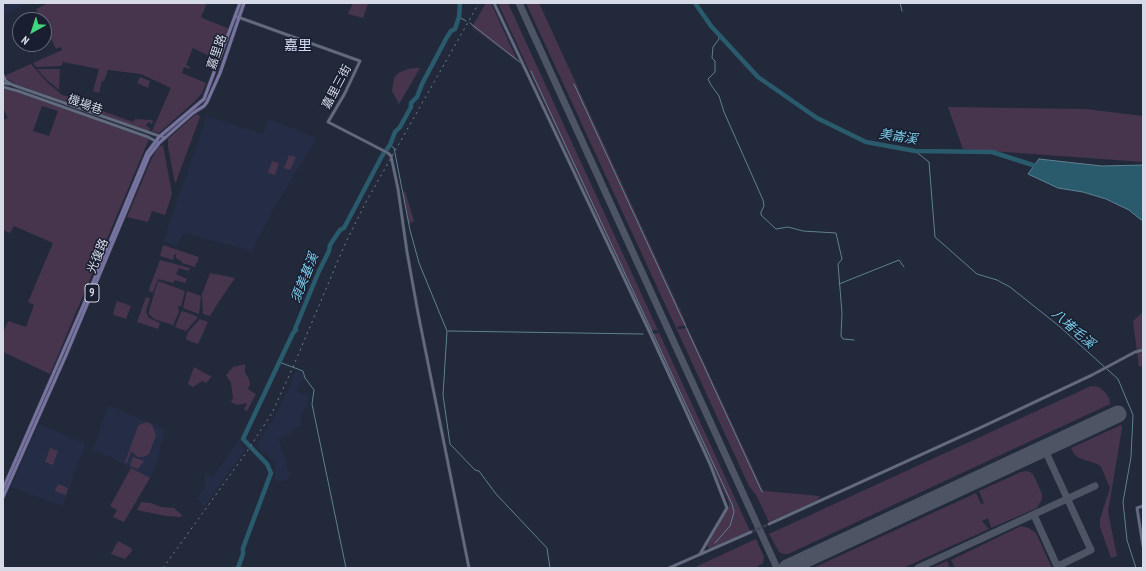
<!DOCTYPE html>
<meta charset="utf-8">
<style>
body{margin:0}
#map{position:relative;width:1146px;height:571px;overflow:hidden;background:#22293b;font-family:"PT Sans Narrow",sans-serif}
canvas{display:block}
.frame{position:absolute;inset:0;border:4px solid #d6dae7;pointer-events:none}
.north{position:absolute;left:12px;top:12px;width:40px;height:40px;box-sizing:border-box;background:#191f31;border:1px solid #656a7a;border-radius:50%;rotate:219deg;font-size:11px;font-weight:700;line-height:16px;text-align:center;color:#d6dae7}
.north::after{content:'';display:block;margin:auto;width:14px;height:18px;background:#40d77c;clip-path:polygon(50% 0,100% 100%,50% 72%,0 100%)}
</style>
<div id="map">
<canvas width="1146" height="571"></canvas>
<div class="frame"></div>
<div class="north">N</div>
</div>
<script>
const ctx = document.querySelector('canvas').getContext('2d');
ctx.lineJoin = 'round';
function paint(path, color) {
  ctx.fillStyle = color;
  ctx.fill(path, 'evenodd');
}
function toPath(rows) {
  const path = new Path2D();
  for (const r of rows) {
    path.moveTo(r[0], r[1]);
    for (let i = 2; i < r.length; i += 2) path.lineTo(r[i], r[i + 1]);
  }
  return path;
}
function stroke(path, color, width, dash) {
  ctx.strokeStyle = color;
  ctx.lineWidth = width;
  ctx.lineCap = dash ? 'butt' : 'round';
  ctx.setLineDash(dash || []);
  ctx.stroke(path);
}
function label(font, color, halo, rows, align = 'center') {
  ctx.font = font + ' "PT Sans Narrow","Noto Sans TC",sans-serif';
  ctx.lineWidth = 3;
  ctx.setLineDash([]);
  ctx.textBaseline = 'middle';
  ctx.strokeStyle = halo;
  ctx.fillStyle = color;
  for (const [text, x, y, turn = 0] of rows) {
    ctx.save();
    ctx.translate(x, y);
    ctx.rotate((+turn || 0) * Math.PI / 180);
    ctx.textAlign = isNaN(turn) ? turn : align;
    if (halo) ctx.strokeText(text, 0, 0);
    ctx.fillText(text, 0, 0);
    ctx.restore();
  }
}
paint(toPath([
 [3,3,28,3,3,15],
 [207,116,263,134,269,119,317,138,273,210,252,251,183,233,178,246,163,241],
 [296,370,302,372,303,374,305,379,303,379,299,385,297,389,298,392,302,394,307,393,308,397,307,407,301,413,301,426,292,429,293,433,278,439,282,448,290,476,287,480,277,482,275,480,274,463,256,445,270,425,289,388],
 [108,405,165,429,156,465,150,478,130,468,110,457,93,450],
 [39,424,85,444,63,506,11,487],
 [240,439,242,446,245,450,205,506,196,499,205,487,205,473,213,476]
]), '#252d46');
paint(toPath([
 [48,3,207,3,201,17,207,20,230,29,217,60,193,48,186,65,190,67,189,69,184,67,182,73,206,83,202,93,195,101,159,133,152,131,171,88,141,74,108,70,104,81,102,81,99,93,93,91,99,69,63,62,61,66,37,67,35,66,33,63,62,50,61,47,56,49,44,24,44,20,42,20,36,9],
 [353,3,367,3,368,4,363,18,348,14],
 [486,3,491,3,518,62,472,27],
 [498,3,508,3,750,531,710,549,707,546,729,507,729,503,651,334,659,333,658,331,657,330,649,331],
 [526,3,539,3,687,325,677,327,678,329,688,328,763,490,765,491,820,496,818,500,769,522,756,495,749,486],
 [31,64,47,82,62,95,78,99,78,102,133,122,135,119,151,120,153,121,152,124,148,122,146,126,150,128,149,130,149,131,16,84,6,78,6,75],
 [415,68,420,68,399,104,392,91,394,78,398,73,408,69],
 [37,69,60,69,59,90,46,79],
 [140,77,150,81,148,88,137,83],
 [3,89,16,92,149,139,50,374,3,352,3,334,8,321,26,327,34,305,28,302,53,243,14,226,10,233,3,230,3,120,8,118,3,108],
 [42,106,58,111,49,136,33,131],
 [948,107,1086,109,1143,116,1143,162,963,149],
 [196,114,199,115,200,117,176,182,175,183,168,147,168,139],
 [163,145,172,194,165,215,152,211,148,222,127,217,150,162,158,147],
 [289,155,296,157,290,170,284,168],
 [272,161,279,163,275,175,268,173],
 [405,191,414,221,409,224,403,192],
 [163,245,199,257,197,263,196,263,195,267,182,263,181,261,176,258,176,254,174,255,173,260,160,256],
 [160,260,190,268,187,274,188,271,179,268,176,274,187,279,185,283,175,280,173,283,158,279,153,292,150,292,149,289],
 [210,273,235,278,218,303,210,316,203,314,202,294],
 [158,281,185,291,181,306,178,306,179,312,173,325,154,319,149,314,149,311],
 [187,291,201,296,199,314,183,308],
 [146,297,150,298,146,311,147,314,149,318,160,323,158,329,137,322],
 [117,301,131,306,126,319,114,315,113,313],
 [183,311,198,317,186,331,175,327,181,312],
 [1143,312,1143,366,1139,367,1133,321],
 [200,319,208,322,198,344,187,340,186,338,188,332],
 [245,364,245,373,249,379,250,384,248,389,256,394,247,411,244,410,247,403,237,405,231,402,233,398,231,383,226,375,233,367],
 [194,367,208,375,212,376,206,383,202,381,193,387,188,384],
 [1091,386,1099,387,1105,392,1109,398,1110,404,788,554,783,554,779,552,769,534],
 [147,422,152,425,156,435,149,454,143,457,138,457,131,451,127,463,125,462,138,426,141,424],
 [1121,425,1122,428,1108,512,1117,556,1111,558,1100,527,1100,519,1110,488,1101,467,1097,464,1079,458,1074,454,1071,448],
 [50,448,58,451,53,465,45,462],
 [133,457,144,461,138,469,130,466],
 [131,468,150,478,124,522,113,517,117,510,110,506],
 [1027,471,1032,473,1035,478,1042,494,1042,499,1037,508,991,528,988,518,982,521,989,529,903,568,813,568,976,493,981,504,984,503,979,491,1021,472],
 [58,484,68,488,66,495,55,491],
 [141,502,151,503,161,507,174,508,182,515,181,517,166,516,137,510],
 [1021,526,1029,528,1036,533,1052,568,955,568,951,560],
 [756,539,764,557,763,563,755,568,693,568],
 [118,541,131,548,132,551,125,559,111,554],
 [947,561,950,568,932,568]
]), '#47354e');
const water = toPath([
 [1039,159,1102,166,1143,165,1143,221,1140,219,1129,210,1106,199,1083,192,1058,188,1028,174,1039,159]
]);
paint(water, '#2a5b6c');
stroke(water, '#5e8191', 1);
stroke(toPath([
 [900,3,902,11],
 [459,17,466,21],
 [470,23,521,63],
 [718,33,719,39,713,47,712,58,715,61,715,72,708,79,711,85,719,96,724,112,763,200,764,206,761,212,761,215,776,229,788,227,803,231,836,233,842,259,838,264,842,313,841,336,843,339,854,340],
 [531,71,732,504,734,512,730,526,715,543],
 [574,84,762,492],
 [390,145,394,148,410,230,419,263,447,331,443,395,450,444,475,470,479,471,496,494,547,548,550,568],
 [915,151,929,162,935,237,977,274,997,280,1010,287,1059,326,1118,379,1133,415,1131,457,1123,502,1127,540,1136,568],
 [839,284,899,260,904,267],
 [448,331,643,334],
 [279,362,303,371,305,378,314,390,312,404,346,568]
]), '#5e8191', 1);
stroke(toPath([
 [695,3,711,26,758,77,817,118,866,142,915,151,992,152,1039,167],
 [238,568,243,554,243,548,271,473,267,464,243,439,293,333,296,330,295,329,319,271,329,251,330,245,340,230,344,228,382,156,390,145,395,132,400,127,411,107,411,103,417,97,422,84,447,37,451,31,455,29,459,17,460,3]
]), '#2a5b6c', 4.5);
stroke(toPath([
 [519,3,777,568],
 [1044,448,1091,550,1058,566],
 [1034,515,1058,568],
 [918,568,1095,486]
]), '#4d5464', 7);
stroke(toPath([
 [787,568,1118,414]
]), '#4d5464', 17);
stroke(toPath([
 [751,532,769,524]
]), '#3d4455', 2.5, [2.5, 1]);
const minor = toPath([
 [494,3,650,333,710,464,727,508,700,554],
 [235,16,360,61,345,93,328,122,388,153,391,156,398,189,407,252,418,313,469,568],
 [3,75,6,81,13,85,165,138],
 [3,83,10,84],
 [3,87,18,91,148,137,159,143],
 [1143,506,1137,508,1143,546],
 [769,524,984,426,1092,375,1135,352,1143,350],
 [669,568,751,532]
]);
const major = toPath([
 [3,489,83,306,147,153,159,137,204,99,240,3],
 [3,497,66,355,149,156,159,143,193,113,204,106,207,102,220,73,244,3]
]);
stroke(minor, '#414555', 3.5);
stroke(major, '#414555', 4);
stroke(minor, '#636b80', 2.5);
stroke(major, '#7773a0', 3);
stroke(toPath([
 [163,568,246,453,272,413,293,367,345,244,366,202,479,3]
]), '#787e8d', 1, [2, 4]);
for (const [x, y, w] of [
 [92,293,14]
]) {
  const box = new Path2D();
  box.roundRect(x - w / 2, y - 9, w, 18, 3);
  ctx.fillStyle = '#191f31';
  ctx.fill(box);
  stroke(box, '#d6dae7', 1);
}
label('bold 11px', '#d6dae7', null, [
 ["9",92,293]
]);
label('12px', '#d6dae7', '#191f31', [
 ["嘉里路",217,52,-71],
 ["嘉里三街",337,87,-62],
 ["機場巷",85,105,20],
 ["光復路",98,256,-68]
]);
label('italic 13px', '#7bcce9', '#191f31', [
 ["美崙溪",898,137,9],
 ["須美基溪",305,278,-68],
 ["八堵毛溪",1073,329,41]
]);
label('14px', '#d6dff8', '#191f31', [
 ["嘉里",298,46]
]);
</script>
